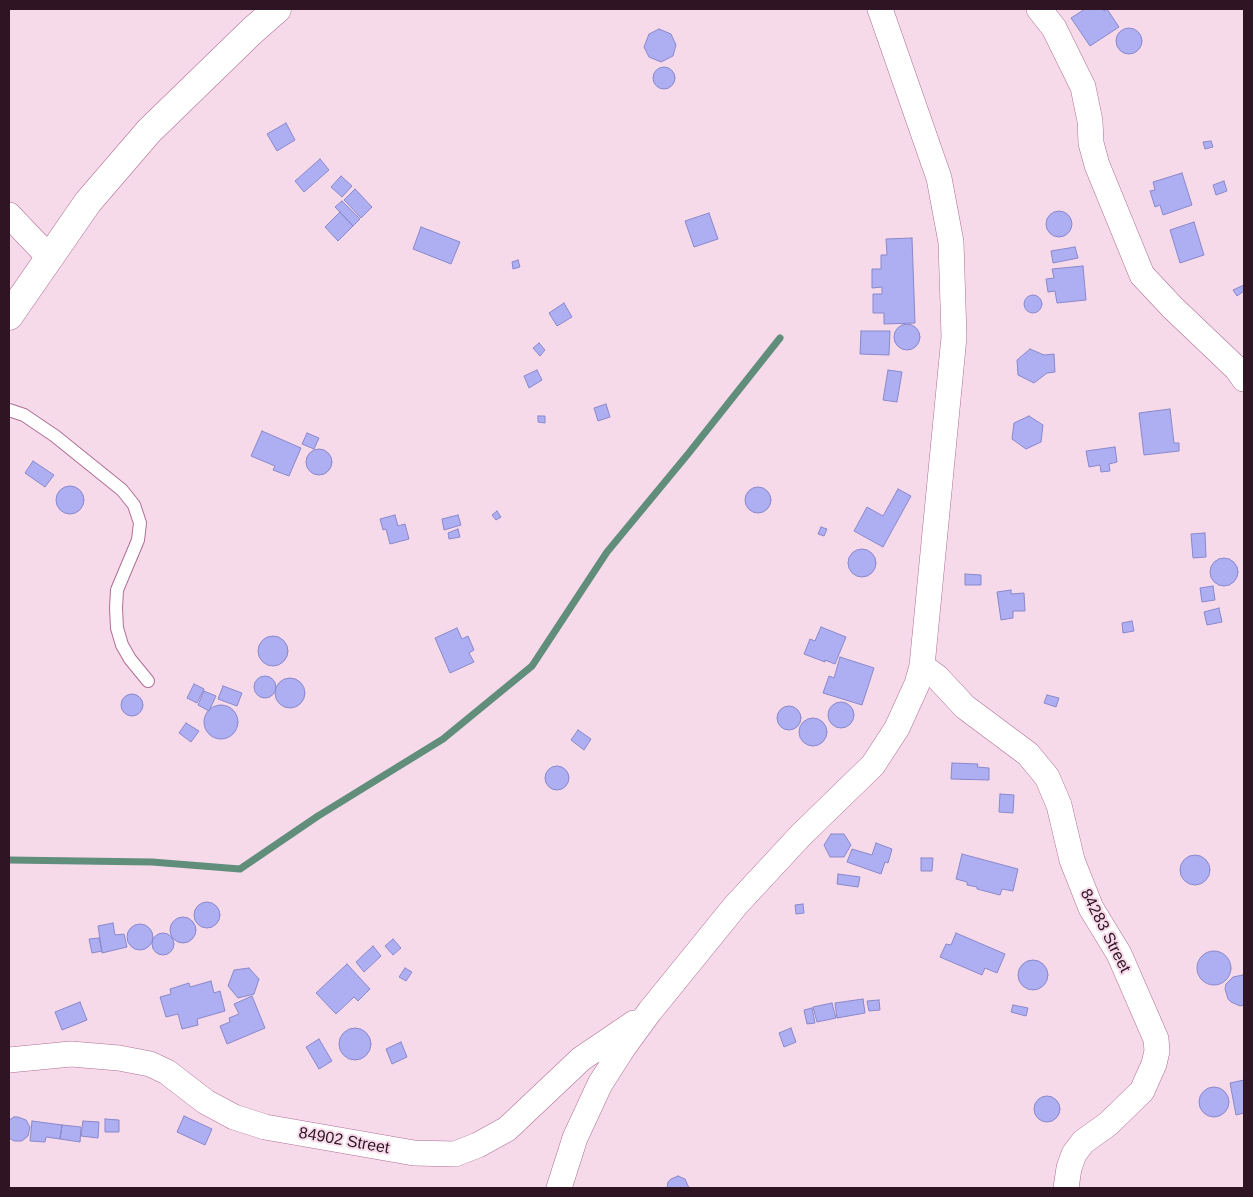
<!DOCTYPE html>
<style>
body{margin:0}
#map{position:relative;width:1253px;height:1197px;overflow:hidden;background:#f7daea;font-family:Helvetica,sans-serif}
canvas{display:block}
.frame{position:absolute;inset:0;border:10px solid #2f1524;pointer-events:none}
</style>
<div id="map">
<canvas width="1253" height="1197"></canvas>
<div class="frame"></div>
</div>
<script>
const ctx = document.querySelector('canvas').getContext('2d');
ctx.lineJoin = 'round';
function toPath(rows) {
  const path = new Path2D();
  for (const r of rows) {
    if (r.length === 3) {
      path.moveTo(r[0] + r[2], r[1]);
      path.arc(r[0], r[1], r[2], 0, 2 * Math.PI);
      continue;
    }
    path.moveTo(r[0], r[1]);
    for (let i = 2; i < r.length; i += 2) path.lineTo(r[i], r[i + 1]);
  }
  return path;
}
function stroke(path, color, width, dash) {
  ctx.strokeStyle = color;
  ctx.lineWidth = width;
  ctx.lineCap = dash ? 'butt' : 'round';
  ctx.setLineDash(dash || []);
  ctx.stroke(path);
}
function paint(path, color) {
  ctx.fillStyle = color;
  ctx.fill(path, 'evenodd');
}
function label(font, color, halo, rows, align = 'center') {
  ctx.font = font + ' Helvetica,sans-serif';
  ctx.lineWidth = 4;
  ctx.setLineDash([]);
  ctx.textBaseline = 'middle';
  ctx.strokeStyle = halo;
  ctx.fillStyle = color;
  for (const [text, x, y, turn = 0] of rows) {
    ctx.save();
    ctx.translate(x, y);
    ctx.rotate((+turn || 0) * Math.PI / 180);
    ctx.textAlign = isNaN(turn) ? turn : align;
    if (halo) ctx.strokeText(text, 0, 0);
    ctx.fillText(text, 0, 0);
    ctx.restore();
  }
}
stroke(toPath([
 [9,860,152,862,240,869,318,816,443,739,532,666,607,552,688,454,780,338]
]), '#618d7b', 7);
const building = toPath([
 [1085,9,1103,9,1104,11,1107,9,1119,27,1090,46,1071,18,1085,9],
 [1129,41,13],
 [659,29,671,34,676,45,673,56,661,62,649,57,644,47,649,34,659,29],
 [664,78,11],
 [286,123,295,140,277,151,267,134,286,123],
 [1211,141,1213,147,1205,149,1203,142,1211,141],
 [320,159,329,170,304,192,295,181,320,159],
 [1182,173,1192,205,1163,215,1160,205,1155,207,1150,191,1155,190,1153,182,1182,173],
 [341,176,352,186,342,197,331,187,341,176],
 [1224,181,1227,191,1216,195,1213,185,1224,181],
 [355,189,372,207,361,218,344,200,355,189],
 [342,201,360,219,353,226,335,207,342,201],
 [1059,224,13],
 [340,212,353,226,338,241,325,227,340,212],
 [709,213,718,239,694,247,685,221,709,213],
 [1194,222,1204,255,1180,263,1170,230,1194,222],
 [421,227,460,242,451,264,413,249,421,227],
 [912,238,915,323,884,324,884,313,873,313,873,294,882,294,882,287,872,288,872,269,881,269,881,255,887,255,886,239,912,238],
 [1075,247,1078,258,1053,263,1051,251,1075,247],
 [518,260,520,267,513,269,512,262,518,260],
 [1083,266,1086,300,1057,303,1055,291,1048,292,1046,279,1054,278,1052,269,1083,266],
 [1244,285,1244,291,1237,296,1233,290,1244,285],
 [1033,304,9],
 [564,303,572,317,557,326,549,313,564,303],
 [907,337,13],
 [861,331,890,331,889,355,860,354,861,331],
 [539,343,545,350,540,356,533,348,539,343],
 [1030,349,1044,355,1054,354,1055,372,1047,373,1034,383,1018,375,1017,360,1030,349],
 [537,370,542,380,529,388,524,376,537,370],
 [888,370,902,372,897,402,883,400,888,370],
 [606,404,610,417,598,421,594,408,606,404],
 [1170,409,1174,443,1179,443,1179,451,1144,455,1139,413,1170,409],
 [538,416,545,416,545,423,538,422,538,416],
 [1029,416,1043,425,1041,442,1026,449,1012,439,1014,423,1029,416],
 [262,431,301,448,289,476,273,470,275,466,251,456,262,431],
 [307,433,319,438,314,449,302,444,307,433],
 [1115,447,1117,462,1109,464,1110,471,1101,472,1100,465,1089,467,1086,451,1115,447],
 [319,462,13],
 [33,461,54,475,45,487,25,473,33,461],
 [70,500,14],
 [758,500,13],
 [898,489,911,496,883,547,854,531,867,507,883,516,898,489],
 [497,511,501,517,496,520,492,515,497,511],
 [395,515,398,526,405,524,409,539,390,544,386,529,383,530,380,519,395,515],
 [458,515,461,525,444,530,442,519,458,515],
 [821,527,827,529,824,536,818,534,821,527],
 [458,529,460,537,449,539,448,533,458,529],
 [1205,533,1206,557,1193,558,1191,534,1205,533],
 [862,563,14],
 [1224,572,14],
 [965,574,981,575,981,585,965,585,965,574],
 [1213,586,1215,600,1202,602,1200,588,1213,586],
 [1011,590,1011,594,1024,593,1025,611,1013,611,1013,618,1001,620,997,592,1011,590],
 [1219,608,1222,622,1207,625,1204,612,1219,608],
 [1132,621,1134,631,1123,633,1122,623,1132,621],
 [821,627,846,637,835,664,825,660,825,662,804,654,810,639,815,641,821,627],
 [457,628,462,639,468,636,474,650,469,653,474,662,450,673,435,638,457,628],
 [273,651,15],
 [840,657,874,668,862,705,823,693,829,676,834,678,840,657],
 [265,687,11],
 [290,693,15],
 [194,684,204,689,197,703,187,698,194,684],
 [223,686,242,693,237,706,218,699,223,686],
 [204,691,216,696,209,711,198,705,204,691],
 [132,705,11],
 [1047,695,1059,698,1056,707,1044,703,1047,695],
 [841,715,13],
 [221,722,17],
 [789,718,12],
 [813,732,14],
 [186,723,199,731,191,742,179,733,186,723],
 [578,730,591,739,584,750,571,740,578,730],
 [952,763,978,764,977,767,989,768,989,780,951,779,952,763],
 [557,778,12],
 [1000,794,1014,795,1013,813,999,812,1000,794],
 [831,834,844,834,851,845,844,857,830,857,824,845,831,834],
 [876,843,892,849,888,863,885,862,881,874,847,862,852,849,872,855,876,843],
 [962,854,1018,869,1013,891,1002,889,1000,895,977,889,977,887,967,885,967,882,956,879,962,854],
 [1195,870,15],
 [921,858,933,858,932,871,921,871,921,858],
 [838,874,860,877,858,887,837,884,838,874],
 [207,915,13],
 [803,904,804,913,796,914,795,905,803,904],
 [183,930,13],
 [113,923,115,935,124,934,127,947,102,953,98,926,113,923],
 [140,937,13],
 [956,933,1005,954,997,973,985,968,982,975,940,957,946,944,951,945,956,933],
 [163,944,11],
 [99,938,102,951,92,953,89,939,99,938],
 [393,939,401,948,393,955,385,946,393,939],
 [373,946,381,956,364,972,356,962,373,946],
 [1214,968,17],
 [1033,975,15],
 [347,964,370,989,358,1001,354,997,336,1014,316,993,347,964],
 [249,968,259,979,254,994,238,998,228,986,234,970,249,968],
 [405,968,412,972,406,981,399,977,405,968],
 [1243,975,1244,976,1244,1005,1240,1006,1231,1002,1228,999,1225,989,1226,984,1233,977,1243,975],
 [211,981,214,993,220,991,225,1011,197,1019,198,1025,182,1029,178,1014,166,1017,160,997,171,994,170,989,189,983,190,987,211,981],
 [252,996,265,1028,227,1044,220,1026,230,1022,229,1018,239,1014,234,1004,252,996],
 [863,999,865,1013,837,1018,835,1003,863,999],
 [879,1000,880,1010,869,1011,867,1001,879,1000],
 [80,1002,87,1020,62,1030,55,1012,80,1002],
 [832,1003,836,1018,817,1022,813,1007,832,1003],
 [1013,1005,1028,1008,1026,1016,1011,1012,1013,1005],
 [812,1008,815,1023,807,1024,804,1010,812,1008],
 [791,1028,796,1042,784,1047,779,1033,791,1028],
 [355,1044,16],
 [319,1039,332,1061,319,1069,306,1047,319,1039],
 [401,1042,407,1057,392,1064,386,1049,401,1042],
 [1244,1080,1244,1113,1236,1115,1230,1083,1244,1080],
 [1214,1102,15],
 [1047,1109,13],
 [184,1116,212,1129,205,1145,177,1132,184,1116],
 [14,1117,18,1117,26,1120,30,1127,28,1136,22,1141,14,1141,9,1138,9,1120,14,1117],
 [105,1119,119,1120,119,1132,105,1132,105,1119],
 [32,1121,62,1125,60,1139,46,1137,45,1142,30,1141,32,1121],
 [83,1121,99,1122,98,1138,81,1136,83,1121],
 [62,1125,81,1127,80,1142,60,1139,62,1125],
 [678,1176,685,1179,689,1188,667,1188,668,1182,671,1179,678,1176]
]);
paint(building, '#aeaef2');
stroke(building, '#8988ca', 1);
const service = toPath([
 [9,410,24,415,55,436,122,490,134,505,140,523,138,540,117,590,116,608,117,628,122,645,130,659,148,681]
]);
const minor = toPath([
 [1039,9,1054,28,1083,87,1090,121,1091,143,1097,165,1142,275,1173,308,1237,369,1244,379],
 [9,215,49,257],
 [922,666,937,677,965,707,1028,754,1047,777,1059,805,1072,860,1091,908,1119,954,1156,1039,1157,1051,1154,1064,1142,1091,1108,1124,1083,1142,1074,1154,1069,1168,1066,1188],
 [9,1060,71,1054,119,1058,150,1064,167,1072,206,1102,234,1117,265,1127,414,1153,455,1154,478,1145,507,1129,581,1059,634,1023],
 [559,1188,575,1138,600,1084,623,1048,650,1011,736,905,801,835,873,765,897,728,917,684,922,666,954,337,951,242,939,178,880,9]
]);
const tertiary = toPath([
 [9,316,88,202,149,131,252,31,277,9]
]);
stroke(service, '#b06e94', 14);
stroke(minor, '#b06e94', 26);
stroke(tertiary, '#b06e94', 29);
stroke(service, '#fff', 12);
stroke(minor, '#fff', 25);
stroke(tertiary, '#fff', 28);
label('16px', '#2f1524', '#f7daea', [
 ["84283 Street",1105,931,63],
 ["84902 Street",344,1141,10]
]);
</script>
